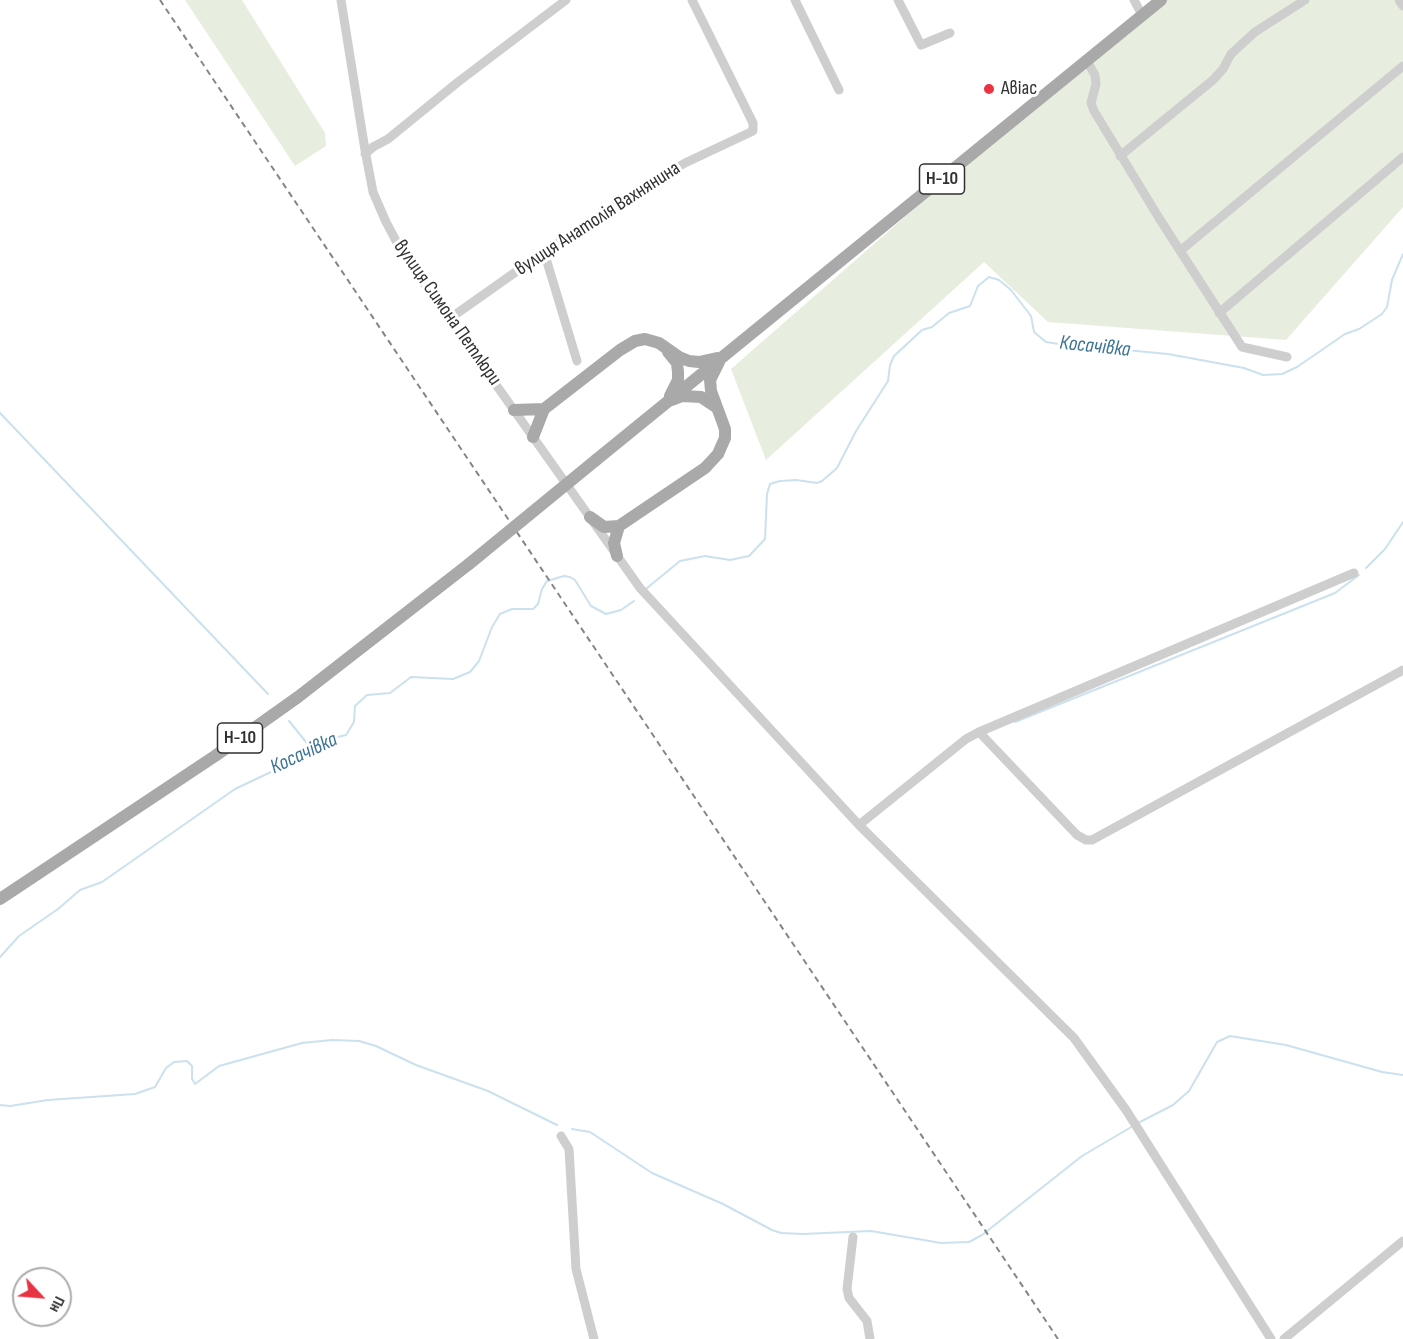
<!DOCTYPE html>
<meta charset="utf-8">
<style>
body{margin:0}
#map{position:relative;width:1403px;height:1339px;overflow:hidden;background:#fff;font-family:"Sofia Sans Condensed",sans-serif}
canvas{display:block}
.north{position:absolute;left:12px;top:1267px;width:60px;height:60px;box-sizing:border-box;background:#fff;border:2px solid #adadad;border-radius:50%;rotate:116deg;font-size:16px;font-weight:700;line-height:24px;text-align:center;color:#313131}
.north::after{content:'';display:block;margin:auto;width:21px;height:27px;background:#e83343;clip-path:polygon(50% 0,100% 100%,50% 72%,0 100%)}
</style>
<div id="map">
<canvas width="1403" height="1339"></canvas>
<div class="north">Пн</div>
</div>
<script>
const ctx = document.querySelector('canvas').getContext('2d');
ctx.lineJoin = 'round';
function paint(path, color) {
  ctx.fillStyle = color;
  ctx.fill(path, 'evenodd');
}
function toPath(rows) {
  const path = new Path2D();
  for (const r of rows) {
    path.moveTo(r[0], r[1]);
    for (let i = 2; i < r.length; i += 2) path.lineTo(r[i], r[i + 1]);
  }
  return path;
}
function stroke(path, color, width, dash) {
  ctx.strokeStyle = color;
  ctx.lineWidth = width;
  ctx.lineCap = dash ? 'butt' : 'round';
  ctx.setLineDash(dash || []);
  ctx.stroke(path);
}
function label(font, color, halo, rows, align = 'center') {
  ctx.font = font + ' "Sofia Sans Condensed",sans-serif';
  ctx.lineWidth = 6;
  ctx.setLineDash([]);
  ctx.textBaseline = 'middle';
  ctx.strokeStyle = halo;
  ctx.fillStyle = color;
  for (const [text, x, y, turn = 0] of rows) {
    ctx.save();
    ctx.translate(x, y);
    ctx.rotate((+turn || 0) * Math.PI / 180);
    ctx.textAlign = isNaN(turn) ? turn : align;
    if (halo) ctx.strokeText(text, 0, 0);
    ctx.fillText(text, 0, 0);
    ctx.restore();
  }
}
paint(toPath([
 [185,0,242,0,325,133,326,146,295,166],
 [1153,0,1403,0,1403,207,1286,340,1048,322,984,262,766,460,731,369]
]), '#e7eedf');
stroke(toPath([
 [0,413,268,694],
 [1366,568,1385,549,1403,522],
 [647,588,680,561,705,556,730,560,749,556,765,539,767,494,770,484,780,481,796,480,817,483,822,481,837,468,856,431,888,381,890,365,894,356,922,330,932,327,949,313,970,306,978,286,989,277,999,280,1011,290,1031,316,1034,332,1046,342,1078,347,1094,347,1168,354,1244,368,1263,375,1282,374,1297,367,1345,334,1359,329,1382,314,1387,307,1392,280,1403,254],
 [289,721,310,747],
 [1015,722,1335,593,1359,575],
 [0,957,19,936,58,909,80,890,102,882,235,789,271,772,301,751,311,748,325,740,346,735,354,722,355,706,367,695,390,693,411,677,453,679,470,672,479,661,492,627,500,614,512,609,533,609,538,604,542,589,547,581,564,576,570,577,575,580,591,606,606,614,621,610,634,601],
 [0,1105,10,1106,48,1100,135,1094,155,1087,166,1068,174,1062,187,1061,192,1066,192,1079,195,1084,219,1066,302,1043,332,1040,359,1041,376,1046,416,1065,488,1091,557,1125],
 [1138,1123,1173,1105,1189,1091,1217,1042,1230,1036,1286,1045,1382,1072,1403,1075],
 [572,1129,590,1132,652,1173,723,1204,772,1230,781,1233,803,1234,871,1231,941,1243,969,1242,982,1235,1082,1156,1133,1126]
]), '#cbe1ed', 2);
stroke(toPath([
 [341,0,365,150,373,192,386,222,402,252,640,588,859,825,1074,1038,1126,1110,1271,1339],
 [795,0,839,90],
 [898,0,921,45,950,33],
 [1134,0,1142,15],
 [1399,0,1403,6],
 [1087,61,1095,75,1096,84,1091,103,1094,111,1159,218,1242,347,1287,357],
 [365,154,373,147,388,139,458,82,566,0],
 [1120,156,1213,80,1223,69,1231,54,1255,32,1305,0],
 [1180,251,1403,66],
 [544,252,577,361],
 [1219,313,1403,157],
 [449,319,544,252,623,200,685,163,753,131,753,123,692,0],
 [979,732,1077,835,1086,840,1092,840,1403,670],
 [859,825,966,739,979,732,1354,573],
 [561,1136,569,1149,576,1269,594,1339],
 [853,1237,847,1289,849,1298,867,1321,870,1339],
 [1284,1339,1403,1241]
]), '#cecece', 9);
stroke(toPath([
 [668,352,677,363,678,372,678,380,670,396],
 [672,400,682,396,701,397,716,407],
 [514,410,544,409],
 [533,437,544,409,620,350,635,341,645,339,659,343,679,357,689,361,699,362,717,358],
 [596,460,1161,0],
 [590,517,604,527,619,526,705,468,718,454,725,438,725,429,711,391,710,380,719,362],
 [617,556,614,543,619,526],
 [0,899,215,756,298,697,469,564]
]), '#a9a9a9', 12);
stroke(toPath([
 [160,0,1058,1339]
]), '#868686', 2, [6, 4.5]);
stroke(toPath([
 [469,564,596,460]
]), '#a9a9a9', 12);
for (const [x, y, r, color] of [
 [989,89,6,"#e83343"]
]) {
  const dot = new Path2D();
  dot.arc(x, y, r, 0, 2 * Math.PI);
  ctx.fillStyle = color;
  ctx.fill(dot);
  stroke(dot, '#fff', 2);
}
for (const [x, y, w] of [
 [942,179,45],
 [240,738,45]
]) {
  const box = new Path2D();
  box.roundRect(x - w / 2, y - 15, w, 30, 4.5);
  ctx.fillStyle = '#fff';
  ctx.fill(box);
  stroke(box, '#313131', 1.5);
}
label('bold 18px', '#313131', null, [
 ["Н-10",942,179],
 ["Н-10",240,738]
]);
label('20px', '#313131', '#fff', [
 ["Авіас",1001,89]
], 'left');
label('20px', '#313131', '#fff', [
 ["вулиця Анатолія Вахнянина",598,219,-33],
 ["вулиця Симона Петлюри",447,313,55]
]);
label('italic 21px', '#3d7495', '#fff', [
 ["Косачівка",1095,347,6],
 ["Косачівка",304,754,-25]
]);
</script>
